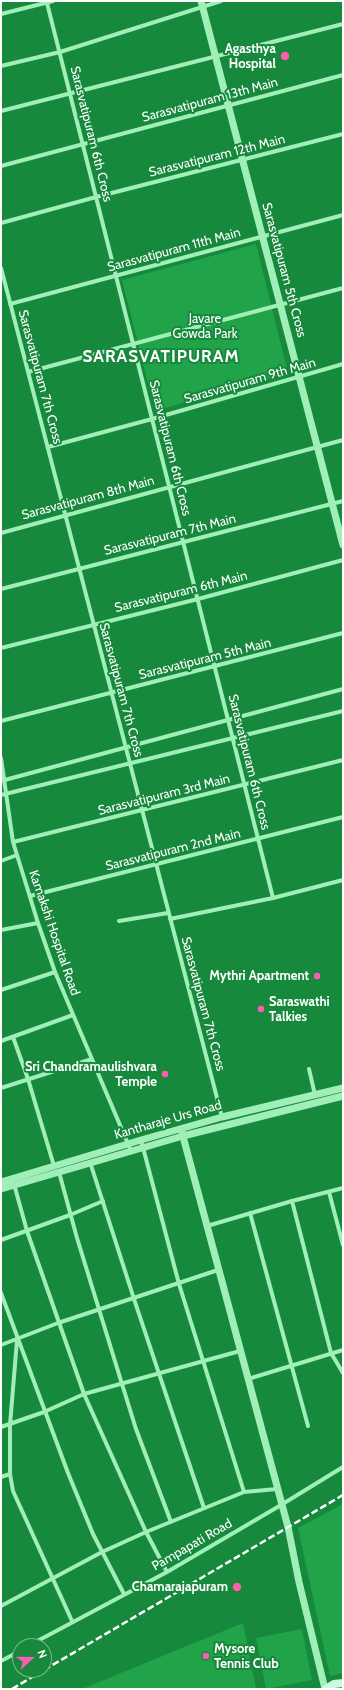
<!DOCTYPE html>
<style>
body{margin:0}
#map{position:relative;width:344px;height:1690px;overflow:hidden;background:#17893d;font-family:Cabin,sans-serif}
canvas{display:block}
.frame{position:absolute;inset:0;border:2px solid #fff;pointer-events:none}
.north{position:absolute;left:12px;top:1638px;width:40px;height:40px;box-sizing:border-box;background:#17893d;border:1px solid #74b88b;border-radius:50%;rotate:69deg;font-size:11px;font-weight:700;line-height:16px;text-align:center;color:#fff}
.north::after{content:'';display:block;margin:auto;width:14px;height:18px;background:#ff5db2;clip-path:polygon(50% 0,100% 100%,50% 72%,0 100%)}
</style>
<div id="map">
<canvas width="344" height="1690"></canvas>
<div class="frame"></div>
<div class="north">N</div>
</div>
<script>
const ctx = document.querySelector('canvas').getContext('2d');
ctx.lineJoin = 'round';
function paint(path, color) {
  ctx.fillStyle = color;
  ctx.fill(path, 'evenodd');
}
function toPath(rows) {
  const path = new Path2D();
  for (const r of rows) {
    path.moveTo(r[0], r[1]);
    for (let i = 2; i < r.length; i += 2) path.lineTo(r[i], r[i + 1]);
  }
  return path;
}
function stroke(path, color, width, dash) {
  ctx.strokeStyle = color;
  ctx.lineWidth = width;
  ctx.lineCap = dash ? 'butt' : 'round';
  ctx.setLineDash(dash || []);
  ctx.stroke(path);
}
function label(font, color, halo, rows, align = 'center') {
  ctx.font = font + ' Cabin,sans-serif';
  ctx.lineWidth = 4;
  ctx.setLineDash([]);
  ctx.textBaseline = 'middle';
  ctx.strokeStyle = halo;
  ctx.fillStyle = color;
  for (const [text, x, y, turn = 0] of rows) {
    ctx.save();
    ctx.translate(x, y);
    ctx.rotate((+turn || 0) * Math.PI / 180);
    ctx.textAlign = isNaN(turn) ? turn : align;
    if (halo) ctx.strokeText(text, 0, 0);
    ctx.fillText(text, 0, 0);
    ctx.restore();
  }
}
paint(toPath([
 [256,244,288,373,155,411,122,280],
 [343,1504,343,1673,330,1676,298,1528],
 [243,1623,256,1689,82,1689],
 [302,1629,312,1680,266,1689,256,1638]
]), '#20a349');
stroke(toPath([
 [47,3,273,898],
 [1,14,53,1],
 [1,66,60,52,221,1],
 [1,111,343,24],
 [1,166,343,75],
 [1,223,96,197,343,134],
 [1,268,222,1117],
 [10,304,343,215],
 [28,372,343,288],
 [48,447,152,419,343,364],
 [1,533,343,440],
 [1,589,343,501],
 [1,648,198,599,343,560],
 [1,721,343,633],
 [1,758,13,842,38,923,55,972,131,1151],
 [1,781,343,689],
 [1,795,343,711],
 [13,842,343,760],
 [1,861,17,855],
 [30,896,343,817],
 [170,919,273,898,343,880],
 [119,921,168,913],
 [1,930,38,923],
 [1,990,55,972],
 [13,1037,28,1079,54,1166],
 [1,1041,73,1015],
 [309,1069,315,1095],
 [1,1088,92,1059],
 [141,1140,179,1284,244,1492],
 [90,1162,134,1299,204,1508],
 [59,1172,77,1238,122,1384,136,1429,171,1522],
 [14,1184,27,1231,84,1394,146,1532,167,1572],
 [329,1192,343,1245],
 [292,1201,331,1353,343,1373],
 [250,1213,308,1426],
 [207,1226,292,1201,343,1188],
 [1,1240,70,1215,103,1201],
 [1,1293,68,1473,93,1534,124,1594],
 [1,1345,58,1323,218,1270],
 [248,1379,343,1350],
 [1,1427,44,1412,84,1394,240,1351],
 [10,1474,13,1491,72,1621],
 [1,1477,10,1474,10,1425,17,1340],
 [1,1606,102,1552,146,1532,244,1492,277,1489],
 [28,1646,167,1572,281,1505,343,1467],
 [1,1661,20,1651]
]), '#a0eeb8', 4);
stroke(toPath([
 [201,1,343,545],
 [181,1129,288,1527,299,1582,325,1689],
 [1,1182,141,1140,222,1117,343,1088],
 [1,1189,183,1136,343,1096]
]), '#a0eeb8', 7);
stroke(toPath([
 [326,1689,334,1684,343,1683]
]), '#cdfadc', 8);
stroke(toPath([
 [44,1670,343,1495],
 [12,1689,44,1670]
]), '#fff', 2.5, [7, 3]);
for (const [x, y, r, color] of [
 [285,56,5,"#ff5db2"],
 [317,976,4,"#ff5db2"],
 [261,1009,4,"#ff5db2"],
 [165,1074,4,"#ff5db2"],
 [237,1587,5,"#ff5db2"],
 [206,1656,4,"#ff5db2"]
]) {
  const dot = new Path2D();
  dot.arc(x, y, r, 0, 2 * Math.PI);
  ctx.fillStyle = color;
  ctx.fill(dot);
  stroke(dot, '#17893d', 1.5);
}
label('bold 13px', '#fff', '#17893d', [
 ["Agasthya",276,49],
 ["Hospital",276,64],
 ["Mythri Apartment",309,976],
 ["Saraswathi",269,1002,"left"],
 ["Talkies",269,1017,"left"],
 ["Sri Chandramaulishvara",157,1067],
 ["Temple",157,1082],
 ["Chamarajapuram",228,1587],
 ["Mysore",214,1649,"left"],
 ["Tennis Club",214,1664,"left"]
], 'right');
label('13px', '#fff', '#17893d', [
 ["Sarasvatipuram 13th Main",210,100,-15],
 ["Sarasvatipuram 6th Cross",91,134,76],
 ["Sarasvatipuram 12th Main",217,156,-14],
 ["Sarasvatipuram 11th Main",174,250,-15],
 ["Sarasvatipuram 5th Cross",284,270,75],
 ["Sarasvatipuram 7th Cross",40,377,75],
 ["Sarasvatipuram 9th Main",250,381,-16],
 ["Sarasvatipuram 6th Cross",170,448,76],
 ["Sarasvatipuram 8th Main",88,498,-15],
 ["Sarasvatipuram 7th Main",170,535,-14],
 ["Sarasvatipuram 6th Main",181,592,-14],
 ["Sarasvatipuram 5th Main",205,659,-14],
 ["Sarasvatipuram 7th Cross",121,690,75],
 ["Sarasvatipuram 6th Cross",249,762,76],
 ["Sarasvatipuram 3rd Main",164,795,-14],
 ["Sarasvatipuram 2nd Main",173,850,-14],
 ["Kamakshi Hospital Road",54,933,71],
 ["Sarasvatipuram 7th Cross",203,1004,75],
 ["Kantharaje Urs Road",168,1120,-16],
 ["Pampapati Road",192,1545,-30]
]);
label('13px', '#fff', '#17893d', [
 ["Javare",205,319],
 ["Gowda Park",205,334]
]);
ctx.letterSpacing = '1px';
label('bold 17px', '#fff', '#17893d', [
 ["SARASVATIPURAM",161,357]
]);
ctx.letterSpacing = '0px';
</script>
